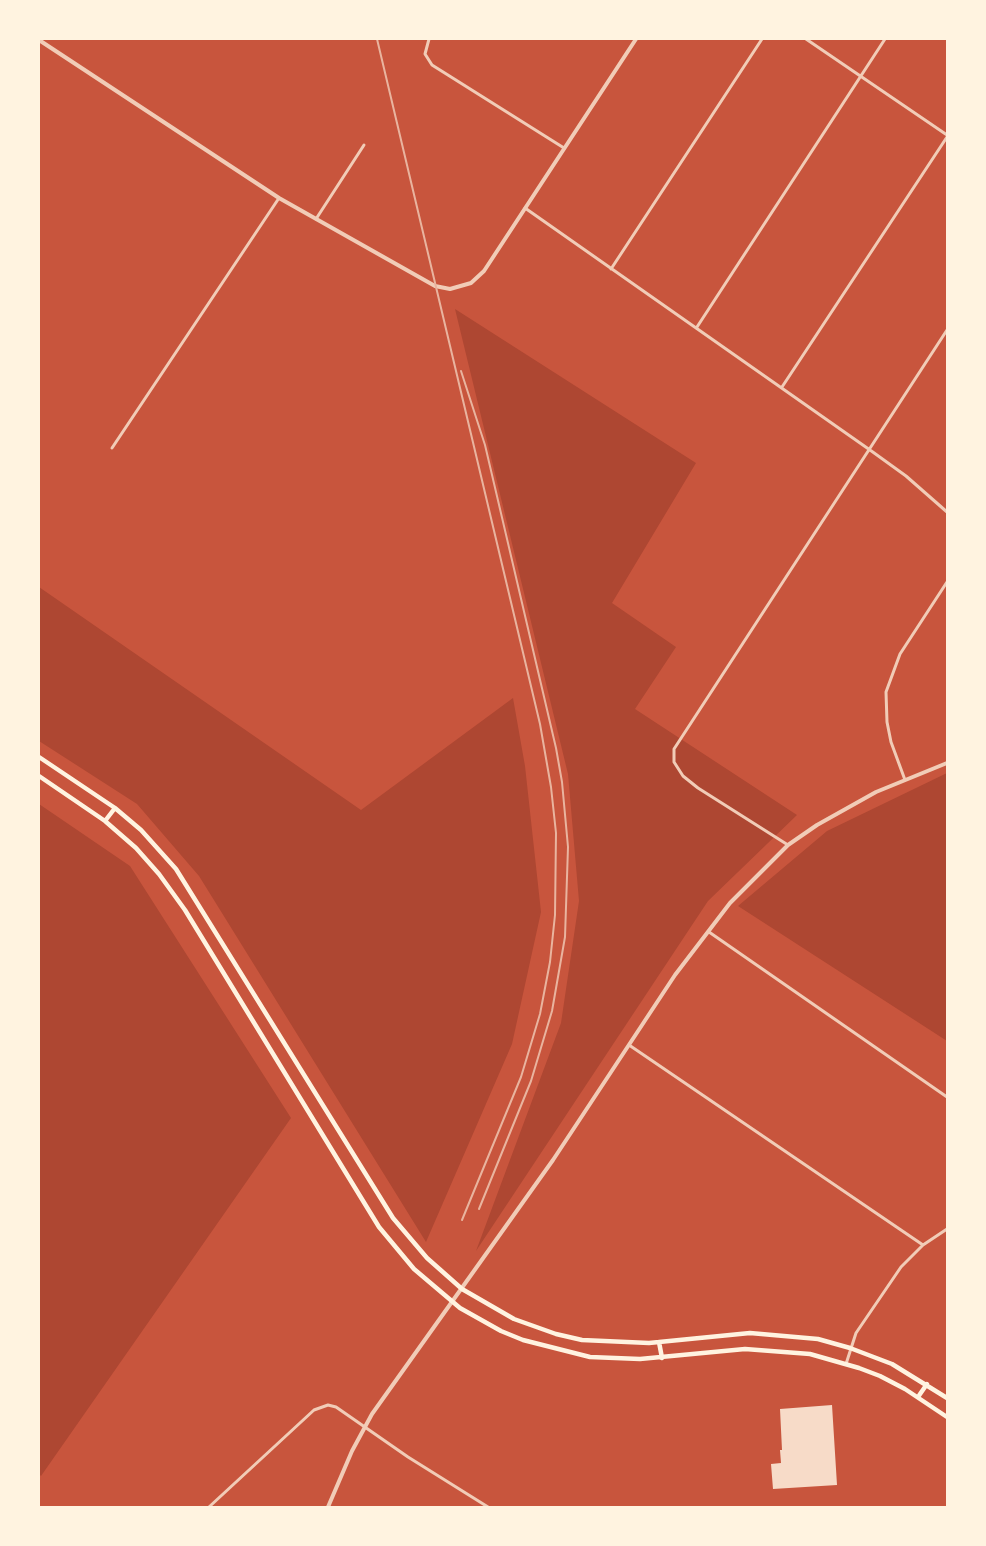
<!DOCTYPE html>
<style>
body{margin:0}
#map{position:relative;width:986px;height:1546px;overflow:hidden;background:#c8553d;font-family:"PT Sans Narrow",sans-serif}
canvas{display:block}
.frame{position:absolute;inset:0;border:40px solid #fff3e0;pointer-events:none}
</style>
<div id="map">
<canvas width="986" height="1546"></canvas>
<div class="frame"></div>
</div>
<script>
const ctx = document.querySelector('canvas').getContext('2d');
ctx.lineJoin = 'round';
function paint(path, color) {
  ctx.fillStyle = color;
  ctx.fill(path, 'evenodd');
}
function toPath(rows) {
  const path = new Path2D();
  for (const r of rows) {
    path.moveTo(r[0], r[1]);
    for (let i = 2; i < r.length; i += 2) path.lineTo(r[i], r[i + 1]);
  }
  return path;
}
function stroke(path, color, width, dash) {
  ctx.strokeStyle = color;
  ctx.lineWidth = width;
  ctx.lineCap = dash ? 'butt' : 'round';
  ctx.setLineDash(dash || []);
  ctx.stroke(path);
}
paint(toPath([
 [455,309,696,463,612,603,676,647,635,709,797,815,708,901,476,1251,561,1023,579,901,568,774],
 [39,587,361,810,513,698,525,766,541,912,512,1044,426,1242,199,876,137,804,39,741],
 [947,773,947,1041,738,906,827,831],
 [39,804,130,866,291,1118,41,1476,39,1474]
]), '#ae4732');
paint(toPath([
 [832,1405,837,1485,773,1489,771,1464,781,1463,780,1450,782,1450,780,1409]
]), '#f7dbc8');
stroke(toPath([
 [429,39,425,54,432,65,564,148],
 [806,39,947,135],
 [525,208,870,450,906,476,947,512],
 [316,219,364,145],
 [611,269,762,39],
 [697,327,885,39],
 [782,387,947,137],
 [112,448,279,198],
 [905,780,891,742,887,722,886,692,900,654,947,582],
 [788,845,698,788,683,776,674,762,674,749,947,330],
 [709,932,947,1097],
 [629,1045,923,1245],
 [846,1364,856,1333,901,1267,923,1245,947,1229],
 [209,1507,314,1410,328,1405,336,1407,408,1457,488,1507]
]), '#f1ccb7', 3);
stroke(toPath([
 [39,40,279,198,435,286,450,289,471,283,484,271,636,39],
 [328,1507,352,1451,372,1414,553,1160,675,975,730,903,788,845,817,825,876,792,947,763]
]), '#f1ccb7', 4);
stroke(toPath([
 [39,757,115,808,141,830,176,869,393,1218,427,1258,462,1289,514,1319,556,1334,582,1340,649,1343,750,1333,818,1339,850,1348,892,1364,947,1398],
 [39,776,105,821,136,848,159,874,185,910,379,1227,414,1269,460,1308,501,1331,523,1340,590,1357,640,1359,745,1349,810,1354,859,1368,880,1376,905,1389,947,1417],
 [105,821,115,808],
 [659,1342,662,1358],
 [918,1397,927,1384]
]), '#fff3e0', 4.5);
stroke(toPath([
 [377,39,540,724,551,787,556,833,555,915,550,962,540,1014,521,1077,462,1220],
 [461,371,485,445,556,748,562,782,568,847,565,937,552,1011,531,1081,479,1209]
]), '#e9b49f', 2);
</script>
